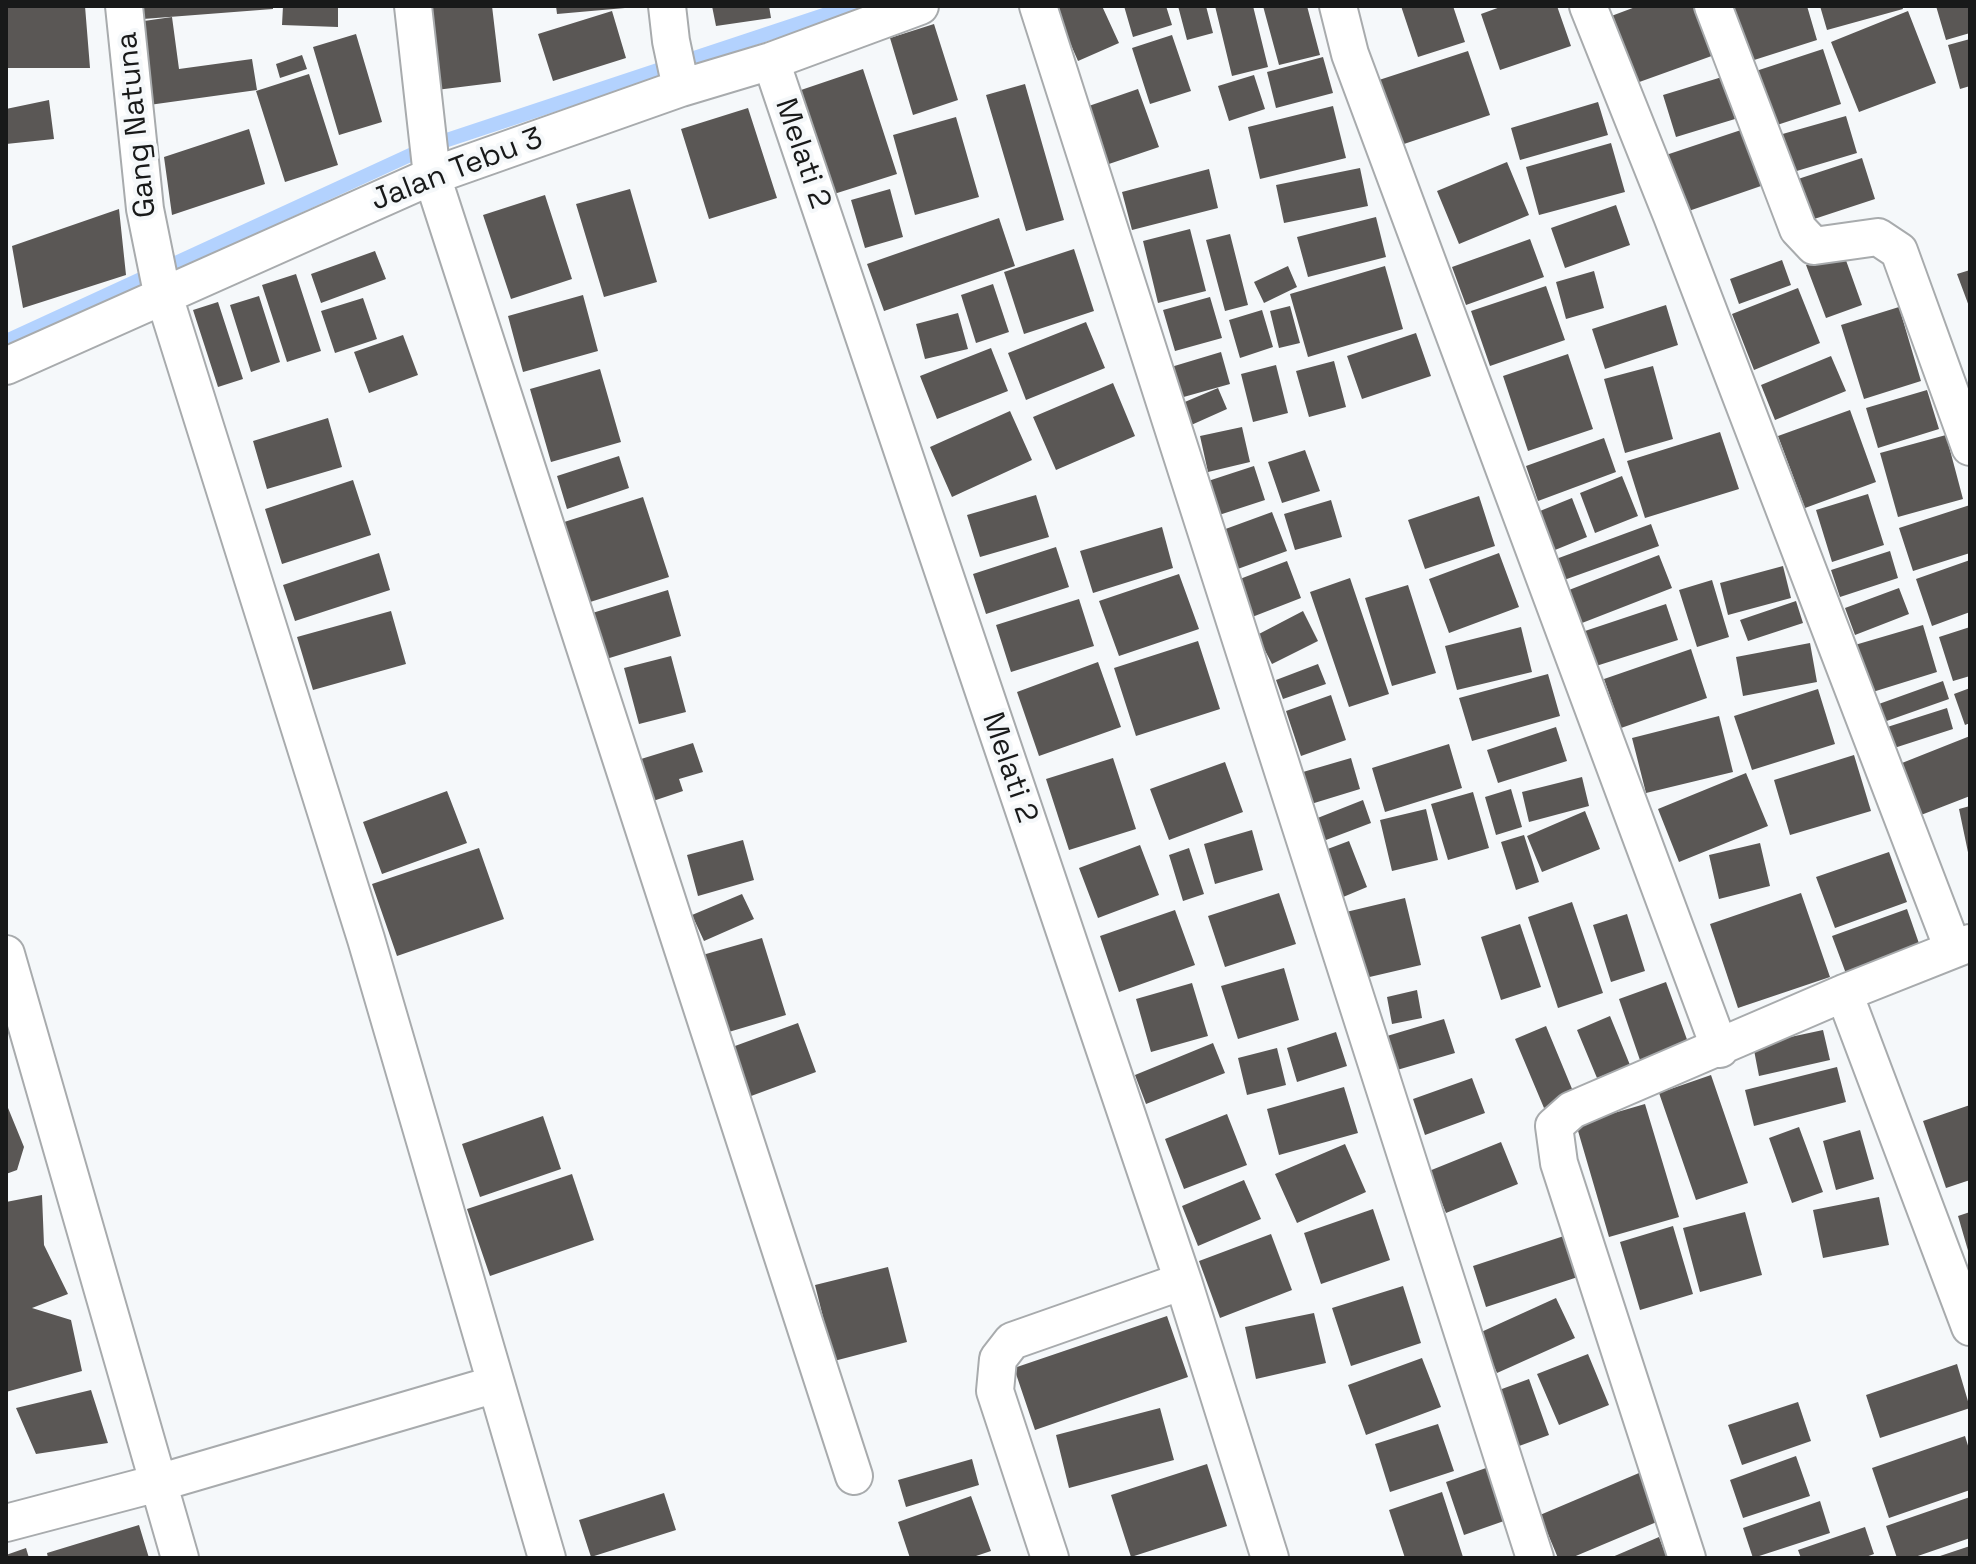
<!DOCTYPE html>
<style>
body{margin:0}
#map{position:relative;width:1976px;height:1564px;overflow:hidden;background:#f5f8fa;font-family:"Space Grotesk",sans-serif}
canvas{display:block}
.frame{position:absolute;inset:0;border:8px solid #181919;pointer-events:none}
</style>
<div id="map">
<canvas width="1976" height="1564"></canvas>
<div class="frame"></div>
</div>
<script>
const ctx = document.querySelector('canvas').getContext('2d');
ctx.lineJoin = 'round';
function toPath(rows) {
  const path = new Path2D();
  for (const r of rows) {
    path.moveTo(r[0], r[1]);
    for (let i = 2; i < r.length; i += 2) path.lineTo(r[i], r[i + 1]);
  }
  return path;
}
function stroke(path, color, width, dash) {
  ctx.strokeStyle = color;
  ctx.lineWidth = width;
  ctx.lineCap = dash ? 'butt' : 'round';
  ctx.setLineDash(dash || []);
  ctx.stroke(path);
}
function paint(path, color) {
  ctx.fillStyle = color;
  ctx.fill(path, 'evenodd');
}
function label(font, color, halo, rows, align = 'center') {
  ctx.font = font + ' "Space Grotesk",sans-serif';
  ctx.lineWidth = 8;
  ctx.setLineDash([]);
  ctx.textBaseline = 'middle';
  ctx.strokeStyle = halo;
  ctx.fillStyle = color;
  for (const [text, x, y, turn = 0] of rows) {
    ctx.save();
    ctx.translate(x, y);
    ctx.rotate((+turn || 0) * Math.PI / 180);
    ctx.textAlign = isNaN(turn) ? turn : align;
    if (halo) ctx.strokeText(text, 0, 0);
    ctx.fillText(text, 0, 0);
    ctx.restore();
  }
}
stroke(toPath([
 [6,341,432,145,851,6]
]), '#b3d2fe', 14);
paint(toPath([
 [6,6,85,6,90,68,6,68],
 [143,6,273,6,273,9,143,19],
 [283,6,338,6,338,27,282,25],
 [418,6,492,6,501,82,428,91],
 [556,6,625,6,625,8,557,14],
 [712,6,769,6,771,18,716,26],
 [1054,6,1102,6,1119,43,1078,61],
 [1124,6,1166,6,1172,25,1133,37],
 [1178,6,1206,6,1213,33,1187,40],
 [1215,6,1253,6,1268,67,1232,76],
 [1263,6,1307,6,1320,55,1279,65],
 [1401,6,1453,6,1465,42,1418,57],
 [1503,6,1557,6,1571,46,1500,70,1481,14],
 [1638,6,1703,6,1720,53,1631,85,1606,18],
 [1733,6,1807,6,1817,40,1751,61],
 [1820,6,1902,6,1903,9,1827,30],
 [1936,6,1970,6,1970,33,1946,40],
 [612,11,626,58,553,81,538,34],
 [1908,11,1936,83,1859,112,1831,42],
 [172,17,179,69,252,59,257,90,149,105,137,22],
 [934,24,958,100,913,115,890,38],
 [356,34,382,122,339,135,313,47],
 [1172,35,1191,91,1150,104,1132,48],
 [1970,39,1970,86,1960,89,1948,45],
 [1823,49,1841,104,1774,126,1756,71],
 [1468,51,1490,115,1401,145,1379,80],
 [302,55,307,69,280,78,276,64],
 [1323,57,1333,93,1276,108,1267,72],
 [863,69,897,174,834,194,801,90],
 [309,74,338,165,285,182,256,91],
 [1254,75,1265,109,1229,121,1218,86],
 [1722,77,1735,119,1676,137,1663,95],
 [1025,84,1064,220,1026,231,986,95],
 [1138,89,1159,147,1103,166,1083,108],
 [49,100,54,139,6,144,6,109],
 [1598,102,1608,135,1520,160,1511,128],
 [1333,106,1346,158,1260,179,1248,127],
 [748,108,777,198,709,219,681,129],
 [1846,116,1857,153,1790,173,1779,135],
 [956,117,979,197,915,215,893,135],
 [249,129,265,184,172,215,164,157],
 [1741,130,1761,186,1680,214,1660,157],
 [1611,143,1625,192,1539,215,1526,167],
 [1862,158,1875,199,1805,222,1792,181],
 [1507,162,1529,215,1459,244,1437,191],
 [1360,168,1368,206,1284,223,1276,185],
 [1209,169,1218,208,1132,230,1122,192],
 [630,189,657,282,604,297,576,204],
 [890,189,903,237,865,248,851,200],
 [545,195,572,279,511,299,483,215],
 [1616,205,1630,245,1565,268,1551,228],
 [119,209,126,275,23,308,12,246],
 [1376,217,1386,257,1308,277,1297,237],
 [999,218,1015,266,884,311,867,264],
 [1190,229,1206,291,1158,303,1143,241],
 [1230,234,1248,305,1225,311,1206,240],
 [1530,239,1544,277,1466,305,1452,267],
 [1074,249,1094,311,1024,334,1004,272],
 [375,251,386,279,321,303,311,274],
 [1843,252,1862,305,1826,318,1806,265],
 [1782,260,1791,285,1739,304,1730,279],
 [1288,266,1297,287,1264,303,1254,282],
 [1385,266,1403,329,1308,357,1290,294],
 [1970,270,1970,309,1957,274],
 [1594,271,1604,308,1566,319,1556,282],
 [296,274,321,351,287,362,262,285],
 [993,284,1009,332,976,343,961,295],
 [1546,286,1565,340,1490,366,1471,311],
 [1798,288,1820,343,1754,370,1732,314],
 [583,295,598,351,523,372,508,316],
 [259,296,280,362,251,372,230,305],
 [1210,297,1222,338,1175,351,1163,310],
 [363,298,377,339,335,353,321,311],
 [218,302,243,379,218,387,193,310],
 [1666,305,1678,345,1605,369,1592,329],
 [1290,306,1300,343,1279,348,1270,311],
 [1899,307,1921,381,1864,399,1841,325],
 [1262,310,1273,347,1240,358,1229,320],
 [958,313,968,349,925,359,916,324],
 [1086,322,1105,368,1026,400,1008,353],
 [1416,333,1431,376,1362,399,1347,356],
 [403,335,418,375,369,393,354,352],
 [991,348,1008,391,937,419,920,376],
 [1221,352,1230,384,1180,398,1171,367],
 [1568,354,1593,429,1528,451,1503,376],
 [1831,356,1846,391,1775,420,1761,385],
 [1334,361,1346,407,1309,417,1296,371],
 [1276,365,1288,413,1253,422,1241,374],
 [1653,366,1673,439,1625,453,1604,379],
 [600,369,621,442,551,462,530,389],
 [1113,383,1135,436,1056,470,1033,417],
 [1218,388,1227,409,1189,426,1180,404],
 [1927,390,1939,429,1878,448,1866,408],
 [1850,410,1876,482,1805,508,1778,436],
 [1010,411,1032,460,952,497,930,447],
 [328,418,342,467,267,489,253,441],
 [1242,427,1250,462,1208,472,1200,436],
 [1720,432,1739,489,1645,518,1627,461],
 [1946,435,1963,499,1898,517,1880,453],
 [1604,438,1616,472,1538,501,1526,466],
 [1305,450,1320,491,1282,503,1268,462],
 [619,456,629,488,567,509,557,476],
 [1254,466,1265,500,1216,516,1205,482],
 [1622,476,1638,516,1595,533,1580,493],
 [353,480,371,535,282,564,265,509],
 [1868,494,1884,545,1832,562,1816,510],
 [1036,495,1049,537,980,557,967,515],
 [1479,496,1495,546,1425,569,1408,520],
 [643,497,669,577,587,603,561,523],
 [1572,498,1587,537,1555,550,1540,511],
 [1331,500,1342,537,1295,550,1284,514],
 [1970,505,1970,553,1913,571,1899,528],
 [1272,512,1287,551,1235,570,1220,531],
 [1651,524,1659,546,1564,580,1556,559],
 [1162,527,1173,568,1093,593,1080,551],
 [1056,547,1069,587,986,614,973,574],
 [1890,551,1898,578,1840,597,1831,570],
 [379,553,390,590,295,621,283,585],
 [1499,553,1519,607,1449,633,1429,579],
 [1659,555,1672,588,1582,623,1569,590],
 [1970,560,1970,612,1932,626,1916,579],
 [1287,561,1301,598,1247,619,1232,582],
 [1783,566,1791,598,1728,615,1720,583],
 [1179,574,1199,629,1119,656,1099,601],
 [1350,578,1389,694,1349,707,1310,592],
 [1712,580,1729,637,1697,647,1679,590],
 [1408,585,1436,673,1392,686,1365,598],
 [1899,588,1909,614,1855,635,1845,608],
 [668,590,681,636,603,660,589,614],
 [1079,599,1094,646,1011,672,996,625],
 [1796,601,1803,623,1748,641,1740,620],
 [1666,604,1678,640,1596,666,1585,631],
 [391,611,406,664,313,690,297,637],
 [1303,611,1318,641,1272,664,1257,635],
 [1923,625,1937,672,1863,695,1848,647],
 [1521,627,1532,672,1457,690,1445,646],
 [1970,627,1970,676,1953,681,1939,637],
 [1198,641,1220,709,1136,736,1114,668],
 [1810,643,1817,682,1743,696,1736,657],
 [1691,649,1707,698,1621,728,1604,679],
 [671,656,686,712,639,724,624,668],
 [1098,662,1121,727,1039,756,1017,692],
 [1318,664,1326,684,1283,699,1276,680],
 [1548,674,1560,716,1472,741,1459,698],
 [1943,681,1949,699,1881,723,1876,705],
 [1970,688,1970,723,1965,725,1954,694],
 [1818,689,1835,744,1752,770,1734,716],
 [1331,695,1346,740,1301,756,1286,711],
 [1947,708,1953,729,1888,750,1881,729],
 [1719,716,1733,772,1646,793,1632,738],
 [1556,727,1567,761,1498,783,1487,750],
 [1970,736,1970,796,1921,815,1902,763],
 [693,743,703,772,679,779,683,791,641,805,628,763],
 [1449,744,1462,788,1385,812,1372,768],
 [1854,755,1871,811,1790,835,1774,780],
 [1113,758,1136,829,1069,850,1046,779],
 [1351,758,1360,789,1311,804,1303,772],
 [1225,762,1243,812,1169,840,1150,789],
 [1746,773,1768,826,1679,862,1658,809],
 [1582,777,1589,806,1529,822,1522,792],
 [1511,789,1522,827,1496,835,1485,797],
 [447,791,467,843,382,874,363,822],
 [1473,792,1489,848,1448,860,1431,804],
 [1363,800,1371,823,1318,843,1310,821],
 [1970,806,1970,857,1969,857,1959,809],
 [1426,809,1438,860,1392,871,1380,820],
 [1585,811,1600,849,1542,872,1527,836],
 [1252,830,1263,870,1215,884,1204,844],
 [1524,835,1539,882,1516,890,1501,842],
 [743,840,754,880,698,896,687,855],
 [1349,841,1367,887,1336,900,1317,853],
 [1760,843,1770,886,1719,899,1709,855],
 [1140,845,1159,895,1098,918,1079,868],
 [479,848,504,919,397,956,372,884],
 [1189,848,1204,894,1183,901,1169,855],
 [1889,852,1907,902,1835,928,1816,877],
 [1279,893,1296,944,1225,967,1208,916],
 [1801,893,1830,977,1738,1008,1710,924],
 [742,894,754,919,704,941,692,915],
 [1405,898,1421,965,1361,979,1346,912],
 [1572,902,1603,993,1558,1008,1528,917],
 [1907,909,1922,952,1848,979,1832,936],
 [1175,910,1195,965,1119,992,1100,936],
 [1627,914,1645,971,1611,982,1593,925],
 [1520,924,1541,987,1501,1000,1481,937],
 [762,938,786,1015,722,1034,699,956],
 [1284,968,1299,1020,1238,1039,1221,986],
 [1666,982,1689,1045,1641,1063,1619,999],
 [1192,983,1208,1036,1151,1052,1136,999],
 [1417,990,1422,1018,1392,1024,1387,997],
 [1610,1016,1630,1065,1597,1078,1577,1030],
 [1444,1019,1455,1053,1397,1070,1387,1036],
 [798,1023,816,1072,743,1099,724,1050],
 [1546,1026,1575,1096,1544,1108,1515,1039],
 [1823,1030,1830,1060,1759,1076,1753,1045],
 [1336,1032,1347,1066,1297,1082,1287,1048],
 [1213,1043,1225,1073,1146,1104,1135,1075],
 [1277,1048,1286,1085,1247,1095,1238,1058],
 [1837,1067,1846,1102,1754,1126,1745,1090],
 [1711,1075,1748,1183,1696,1200,1659,1093],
 [1472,1078,1485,1113,1425,1135,1413,1099],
 [1344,1087,1358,1133,1279,1155,1267,1109],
 [6,1103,24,1147,17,1170,6,1174],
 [1645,1104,1679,1217,1609,1237,1576,1124],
 [1970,1105,1970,1180,1946,1188,1923,1121],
 [1227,1114,1247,1165,1184,1189,1165,1139],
 [543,1116,561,1169,480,1197,462,1144],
 [1799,1127,1823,1192,1792,1203,1769,1138],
 [1860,1130,1874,1179,1836,1190,1823,1141],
 [1501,1142,1518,1184,1446,1213,1429,1171],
 [1345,1144,1366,1192,1297,1223,1275,1174],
 [572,1174,594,1240,490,1276,467,1209],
 [1244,1180,1261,1219,1198,1246,1182,1206],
 [42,1195,44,1245,68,1294,32,1308,71,1320,82,1371,6,1392,6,1202],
 [1879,1197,1889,1245,1823,1258,1813,1210],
 [1373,1209,1390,1260,1321,1284,1304,1233],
 [1745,1212,1762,1275,1700,1292,1683,1228],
 [1970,1212,1970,1253,1969,1254,1958,1216],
 [1673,1226,1693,1294,1640,1310,1620,1242],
 [1573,1233,1587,1274,1486,1307,1473,1266],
 [1271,1234,1292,1290,1220,1318,1199,1261],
 [888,1267,907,1342,834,1361,815,1285],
 [1403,1286,1421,1343,1351,1366,1332,1308],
 [1556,1298,1575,1338,1497,1373,1479,1333],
 [1314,1313,1326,1363,1256,1379,1245,1327],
 [1167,1316,1188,1377,1035,1430,1014,1368],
 [1588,1354,1609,1405,1559,1425,1537,1374],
 [1422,1358,1441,1407,1366,1435,1348,1385],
 [1957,1364,1970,1408,1880,1438,1866,1395],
 [1529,1379,1549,1435,1511,1449,1491,1393],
 [91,1390,108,1443,36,1454,16,1408],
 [1798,1402,1811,1441,1742,1465,1728,1425],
 [1160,1408,1174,1460,1069,1488,1056,1435],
 [1438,1424,1454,1471,1390,1492,1375,1444],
 [1965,1436,1970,1452,1970,1490,1889,1518,1872,1468],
 [1796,1456,1810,1496,1743,1518,1730,1480],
 [972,1459,979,1485,906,1507,898,1480],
 [1207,1464,1227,1526,1131,1557,1111,1495],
 [1486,1468,1504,1521,1464,1535,1446,1482],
 [1639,1473,1659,1521,1571,1558,1558,1558,1540,1515],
 [1442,1492,1463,1557,1405,1558,1389,1510],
 [664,1493,676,1530,591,1557,579,1520],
 [971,1496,991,1551,970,1558,910,1558,898,1522],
 [1970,1497,1970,1538,1912,1558,1897,1558,1886,1526],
 [1820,1501,1830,1533,1753,1558,1743,1528],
 [139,1525,149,1558,48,1558,47,1553],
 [1865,1527,1874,1554,1863,1558,1801,1558,1798,1550],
 [1659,1537,1667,1558,1610,1558],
 [1970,1546,1970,1558,1937,1558,1937,1557],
 [26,1548,29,1558,6,1558,6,1555]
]), '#5a5755');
const minor = toPath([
 [124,6,145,209,160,283,366,939,547,1558],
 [413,6,432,176,854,1476],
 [667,6,671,41,681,88],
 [1038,6,1535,1558],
 [1338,6,1350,54,1720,1049],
 [1588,6,1672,216,1953,949],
 [1713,6,1798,229,1814,246,1878,237,1899,251,1970,447],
 [771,61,1183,1281,1012,1341,998,1359,995,1391,1050,1558],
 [6,366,432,176,681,88,771,61,920,6],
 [6,954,180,1558],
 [1844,993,1970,1327],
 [1183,1281,1270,1558],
 [6,1523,158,1483,496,1384],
 [1687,1558,1559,1163,1554,1126,1572,1110,1844,993,1970,943]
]);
stroke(minor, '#a8abad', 40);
stroke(minor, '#fff', 36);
label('30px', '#181919', '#f5f8fa', [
 ["Gang Natuna",137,125,-96],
 ["Melati 2",802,154,71],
 ["Jalan Tebu 3",457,170,-21],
 ["Melati 2",1009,768,71]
]);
</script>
